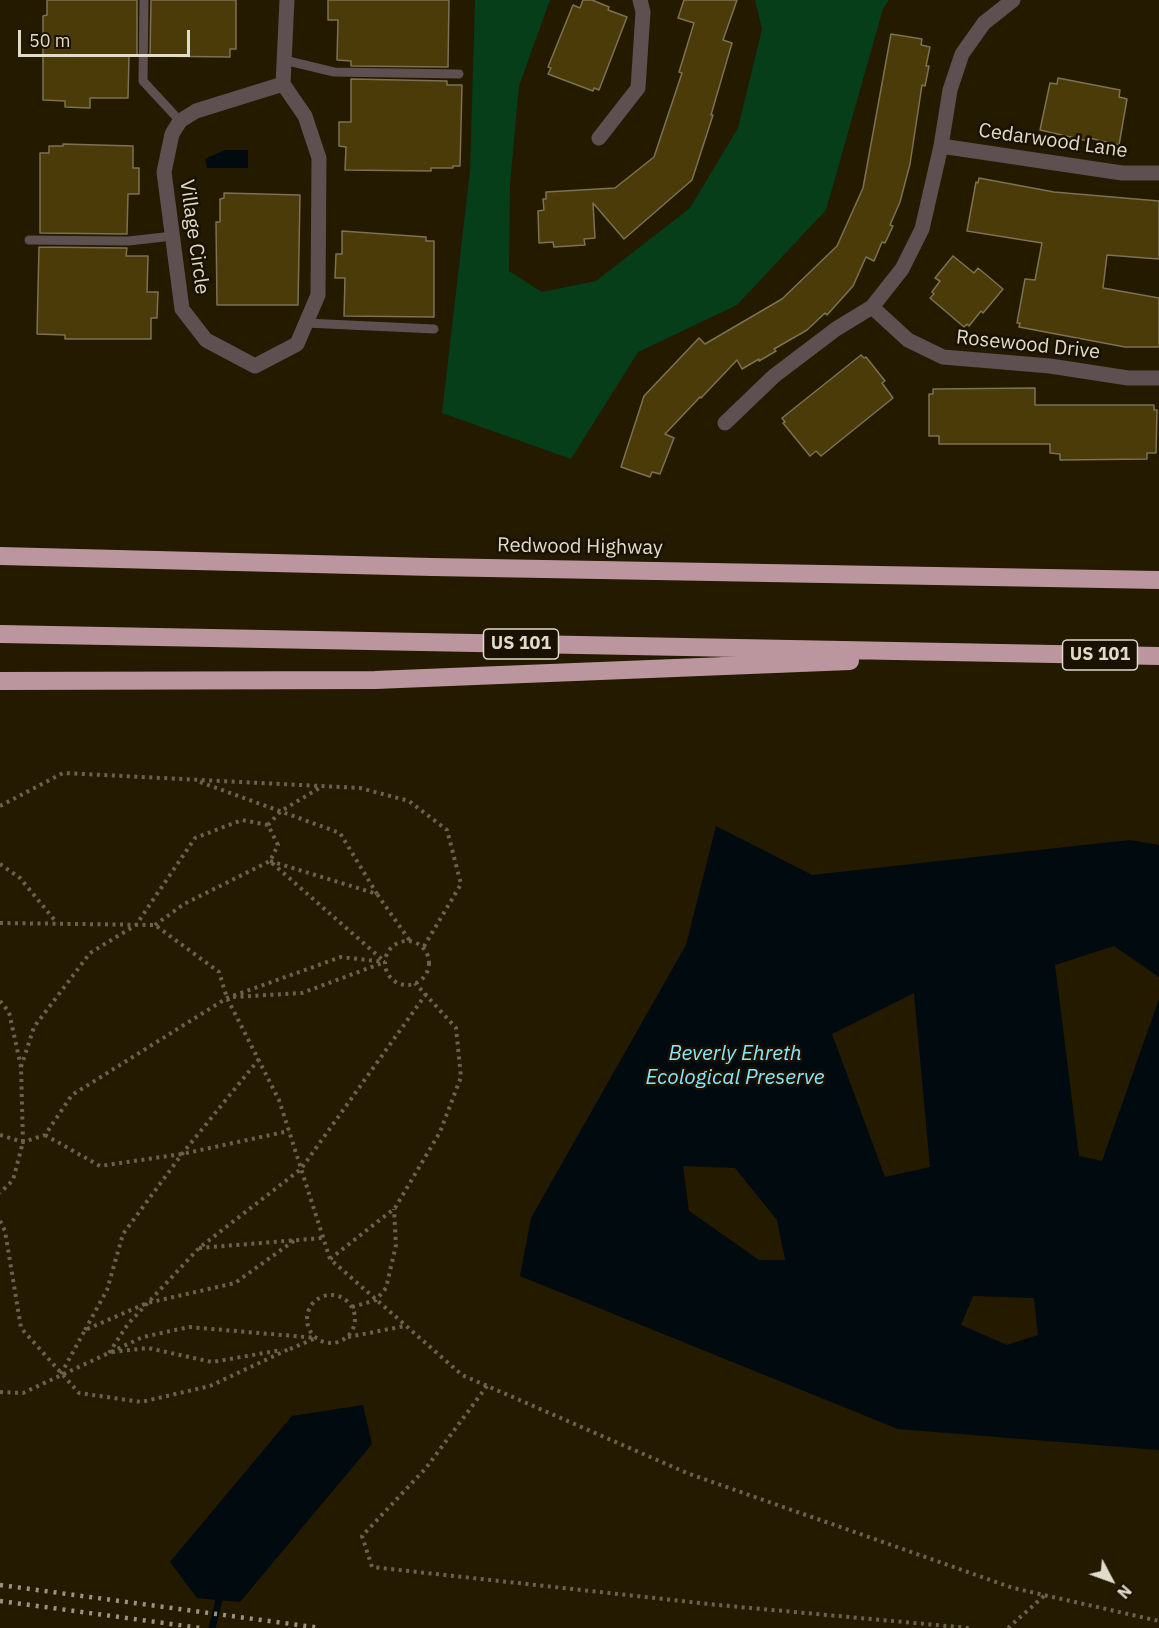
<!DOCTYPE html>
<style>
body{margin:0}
#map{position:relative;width:1159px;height:1628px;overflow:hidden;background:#231a00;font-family:"IBM Plex Sans",sans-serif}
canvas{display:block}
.north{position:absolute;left:1081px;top:1550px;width:60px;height:60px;-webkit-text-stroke:4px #1a1100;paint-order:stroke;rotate:131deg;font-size:16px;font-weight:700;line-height:24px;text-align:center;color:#e0dbca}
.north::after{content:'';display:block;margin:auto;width:21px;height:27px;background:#e0dbca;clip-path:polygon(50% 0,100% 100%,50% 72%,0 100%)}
.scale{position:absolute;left:18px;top:30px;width:172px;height:27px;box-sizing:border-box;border:3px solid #e0dbca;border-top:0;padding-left:8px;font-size:18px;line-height:21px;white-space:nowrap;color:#e0dbca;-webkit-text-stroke:4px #1a1100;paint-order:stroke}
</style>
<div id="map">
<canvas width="1159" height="1628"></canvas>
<div class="north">N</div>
<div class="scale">50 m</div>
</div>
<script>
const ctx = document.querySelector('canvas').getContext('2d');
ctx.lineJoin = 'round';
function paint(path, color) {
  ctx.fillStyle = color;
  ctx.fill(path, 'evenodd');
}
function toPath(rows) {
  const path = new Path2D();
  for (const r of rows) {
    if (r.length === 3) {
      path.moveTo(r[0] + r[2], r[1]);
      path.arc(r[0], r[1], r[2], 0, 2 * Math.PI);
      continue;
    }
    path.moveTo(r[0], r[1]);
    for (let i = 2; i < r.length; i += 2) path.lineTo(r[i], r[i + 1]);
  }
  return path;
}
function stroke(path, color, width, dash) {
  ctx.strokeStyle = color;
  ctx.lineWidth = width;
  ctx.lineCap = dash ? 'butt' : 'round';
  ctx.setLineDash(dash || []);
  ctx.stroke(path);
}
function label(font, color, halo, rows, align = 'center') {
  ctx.font = font + ' "IBM Plex Sans",sans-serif';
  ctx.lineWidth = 5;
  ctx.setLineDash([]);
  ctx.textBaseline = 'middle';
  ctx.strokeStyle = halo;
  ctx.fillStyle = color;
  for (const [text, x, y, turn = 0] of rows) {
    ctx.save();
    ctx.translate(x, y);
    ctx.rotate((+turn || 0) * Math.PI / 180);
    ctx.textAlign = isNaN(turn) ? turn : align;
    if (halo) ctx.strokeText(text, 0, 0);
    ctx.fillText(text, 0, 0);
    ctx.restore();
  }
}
paint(toPath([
 [475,0,550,0,519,86,510,184,509,271,542,292,596,281,690,208,738,128,762,29,755,0,889,0,883,9,826,210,737,305,638,352,571,459,442,413,470,171]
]), '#063e19');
paint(toPath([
 [225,150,248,150,248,168,207,168,205,159],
 [716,826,812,875,1130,840,1159,845,1159,977,1114,946,1055,965,1079,1156,1102,1161,1159,999,1159,1450,898,1429,520,1276,531,1218,686,945],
 [914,993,930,1167,885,1177,832,1034],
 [683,1166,735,1168,777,1220,785,1260,759,1260,689,1211],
 [973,1296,1034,1298,1038,1335,1007,1345,961,1325],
 [363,1405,372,1444,240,1602,197,1598,170,1562,292,1416]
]), '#000a0f');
stroke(toPath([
 [212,1628,219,1600]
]), '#000a0f', 7);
const building = toPath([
 [47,0,137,0,137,56,129,56,128,98,90,98,90,108,65,107,65,101,43,100,43,16,47,15,47,0],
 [151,0,236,0,236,49,230,49,230,57,150,56,151,0],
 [328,0,449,0,448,67,351,66,351,61,337,60,338,20,328,20,328,0],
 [583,0,592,0,609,7,608,10,627,17,599,90,594,88,593,91,548,74,551,68,548,67,573,5,580,8,583,0],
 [684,0,737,0,723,40,732,43,711,115,713,115,692,180,624,239,593,203,595,238,584,239,585,245,554,247,553,242,539,243,538,211,544,210,543,199,546,199,546,192,615,188,654,157,682,73,679,72,694,23,678,18,684,0],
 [891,34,922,39,921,45,930,47,926,66,929,66,925,86,922,85,910,164,900,202,890,225,893,226,885,243,882,242,874,261,866,257,853,286,827,315,825,313,807,330,774,349,776,351,759,361,759,359,742,369,737,360,701,398,700,397,665,434,674,438,660,474,652,472,650,477,621,467,644,396,699,338,705,344,782,299,837,246,863,188,891,34],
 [1058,78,1120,90,1119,97,1127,99,1119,145,1089,138,1088,141,1040,130,1050,83,1057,84,1058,78],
 [351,79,447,81,447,85,462,85,460,166,453,166,453,168,431,168,431,171,345,170,346,147,339,146,339,122,351,122,351,79],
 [63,144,133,146,133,168,139,168,139,194,128,194,127,234,40,233,40,153,49,153,49,146,63,146,63,144],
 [979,178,1054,192,1159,201,1159,259,1107,255,1103,288,1159,298,1159,347,1125,347,1019,327,1020,323,1017,323,1025,279,1035,280,1042,243,967,231,976,182,978,183,979,178],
 [224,193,300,195,298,305,217,305,216,222,220,222,220,199,224,198,224,193],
 [342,231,426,237,426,241,434,241,434,317,344,316,345,278,335,278,336,254,342,254,342,231],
 [39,247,127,248,126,256,148,256,147,292,158,292,157,318,151,318,151,339,65,339,65,335,37,334,39,247],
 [953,256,974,273,978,268,1003,289,983,313,981,311,969,326,967,324,964,327,930,298,934,294,932,292,940,281,935,278,953,256],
 [861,355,864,358,866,357,885,381,882,383,893,398,821,456,816,451,810,456,783,423,785,422,782,418,861,355],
 [1035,388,1035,405,1154,405,1154,410,1157,410,1156,453,1147,453,1147,459,1060,460,1060,454,1050,453,1050,444,939,444,939,436,929,436,929,394,933,394,933,389,1035,388]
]);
paint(building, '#4a3b09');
stroke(building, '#7c7253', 1.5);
stroke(toPath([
 [200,782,340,833,377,894],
 [0,806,63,773,360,788,409,801,447,830,461,884,423,948],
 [268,825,281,811,321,787],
 [270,861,377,894,410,941],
 [272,863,384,961],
 [0,864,20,878,57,923],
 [0,923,155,925,219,972,227,998,279,1100,330,1259,462,1375,687,1473,1013,1588,1159,1621],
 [407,963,22],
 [233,997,302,993,385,962],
 [0,1001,9,1012,21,1067,23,1142,13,1180,0,1193],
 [21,1067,34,1027,90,953,136,925,195,838,242,820,268,825,278,845,270,861,184,904,155,925],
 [0,1135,23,1142,45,1135,72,1095,227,998,341,957,385,962],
 [45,1135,100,1166,182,1154,289,1131],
 [0,1221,5,1231,21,1328,79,1393,141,1402,210,1386,289,1349],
 [199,1248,323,1238],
 [330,1259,395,1208,440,1132,461,1077,456,1028,415,983],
 [331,1319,24],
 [352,1307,376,1300,386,1288,396,1245,394,1209],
 [85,1330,107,1290,123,1234,182,1154,259,1059],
 [348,1337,405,1326],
 [290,1349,316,1338],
 [112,1352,148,1348,212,1362,282,1350],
 [109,1353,128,1324,199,1248,301,1169,426,994],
 [61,1374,85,1330,147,1303,235,1283,295,1240],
 [487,1386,426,1468,362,1536,372,1567,718,1605,969,1628],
 [0,1392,23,1393,143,1337,189,1327,317,1338],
 [1008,1628,1044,1596]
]), '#6a634c', 4, [3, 4.5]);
stroke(toPath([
 [144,0,143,81,180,121],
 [284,60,334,72,459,74],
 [29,240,129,241,173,236],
 [306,323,434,329]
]), '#5e4f51', 9);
stroke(toPath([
 [283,84,196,111,180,121,172,134,164,172,182,309,206,340,255,366,297,344,318,295,319,158,305,116,283,84,287,0],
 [599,138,638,88,643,12,640,0],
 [941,146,1122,173,1159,173],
 [872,307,908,340,943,357,1050,366,1128,378,1159,378],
 [725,423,774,376,836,329,872,307,902,269,922,229,941,146,950,90,962,54,984,23,1013,0]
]), '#5e4f51', 15);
stroke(toPath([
 [0,556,432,567,1159,580],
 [0,634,1159,656],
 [0,681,375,680,850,661]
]), '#bc969e', 18);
stroke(toPath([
 [0,1585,321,1628],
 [0,1601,201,1628]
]), '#9a947f', 4.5, [3, 6]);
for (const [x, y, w] of [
 [521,644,75],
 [1100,655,75]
]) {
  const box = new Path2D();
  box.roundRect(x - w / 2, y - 15, w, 30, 4.5);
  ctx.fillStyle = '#1a1100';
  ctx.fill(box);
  stroke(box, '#e0dbca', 1.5);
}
label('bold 18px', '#e0dbca', null, [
 ["US 101",521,644],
 ["US 101",1100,655]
]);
label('20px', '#e0dbca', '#1a1100', [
 ["Cedarwood Lane",1053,141,8],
 ["Village Circle",194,237,82],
 ["Rosewood Drive",1028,345,6],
 ["Redwood Highway",580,547,1]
]);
label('italic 21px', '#8ae6fa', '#1a1100', [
 ["Beverly Ehreth",735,1054],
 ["Ecological Preserve",735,1078]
]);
</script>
